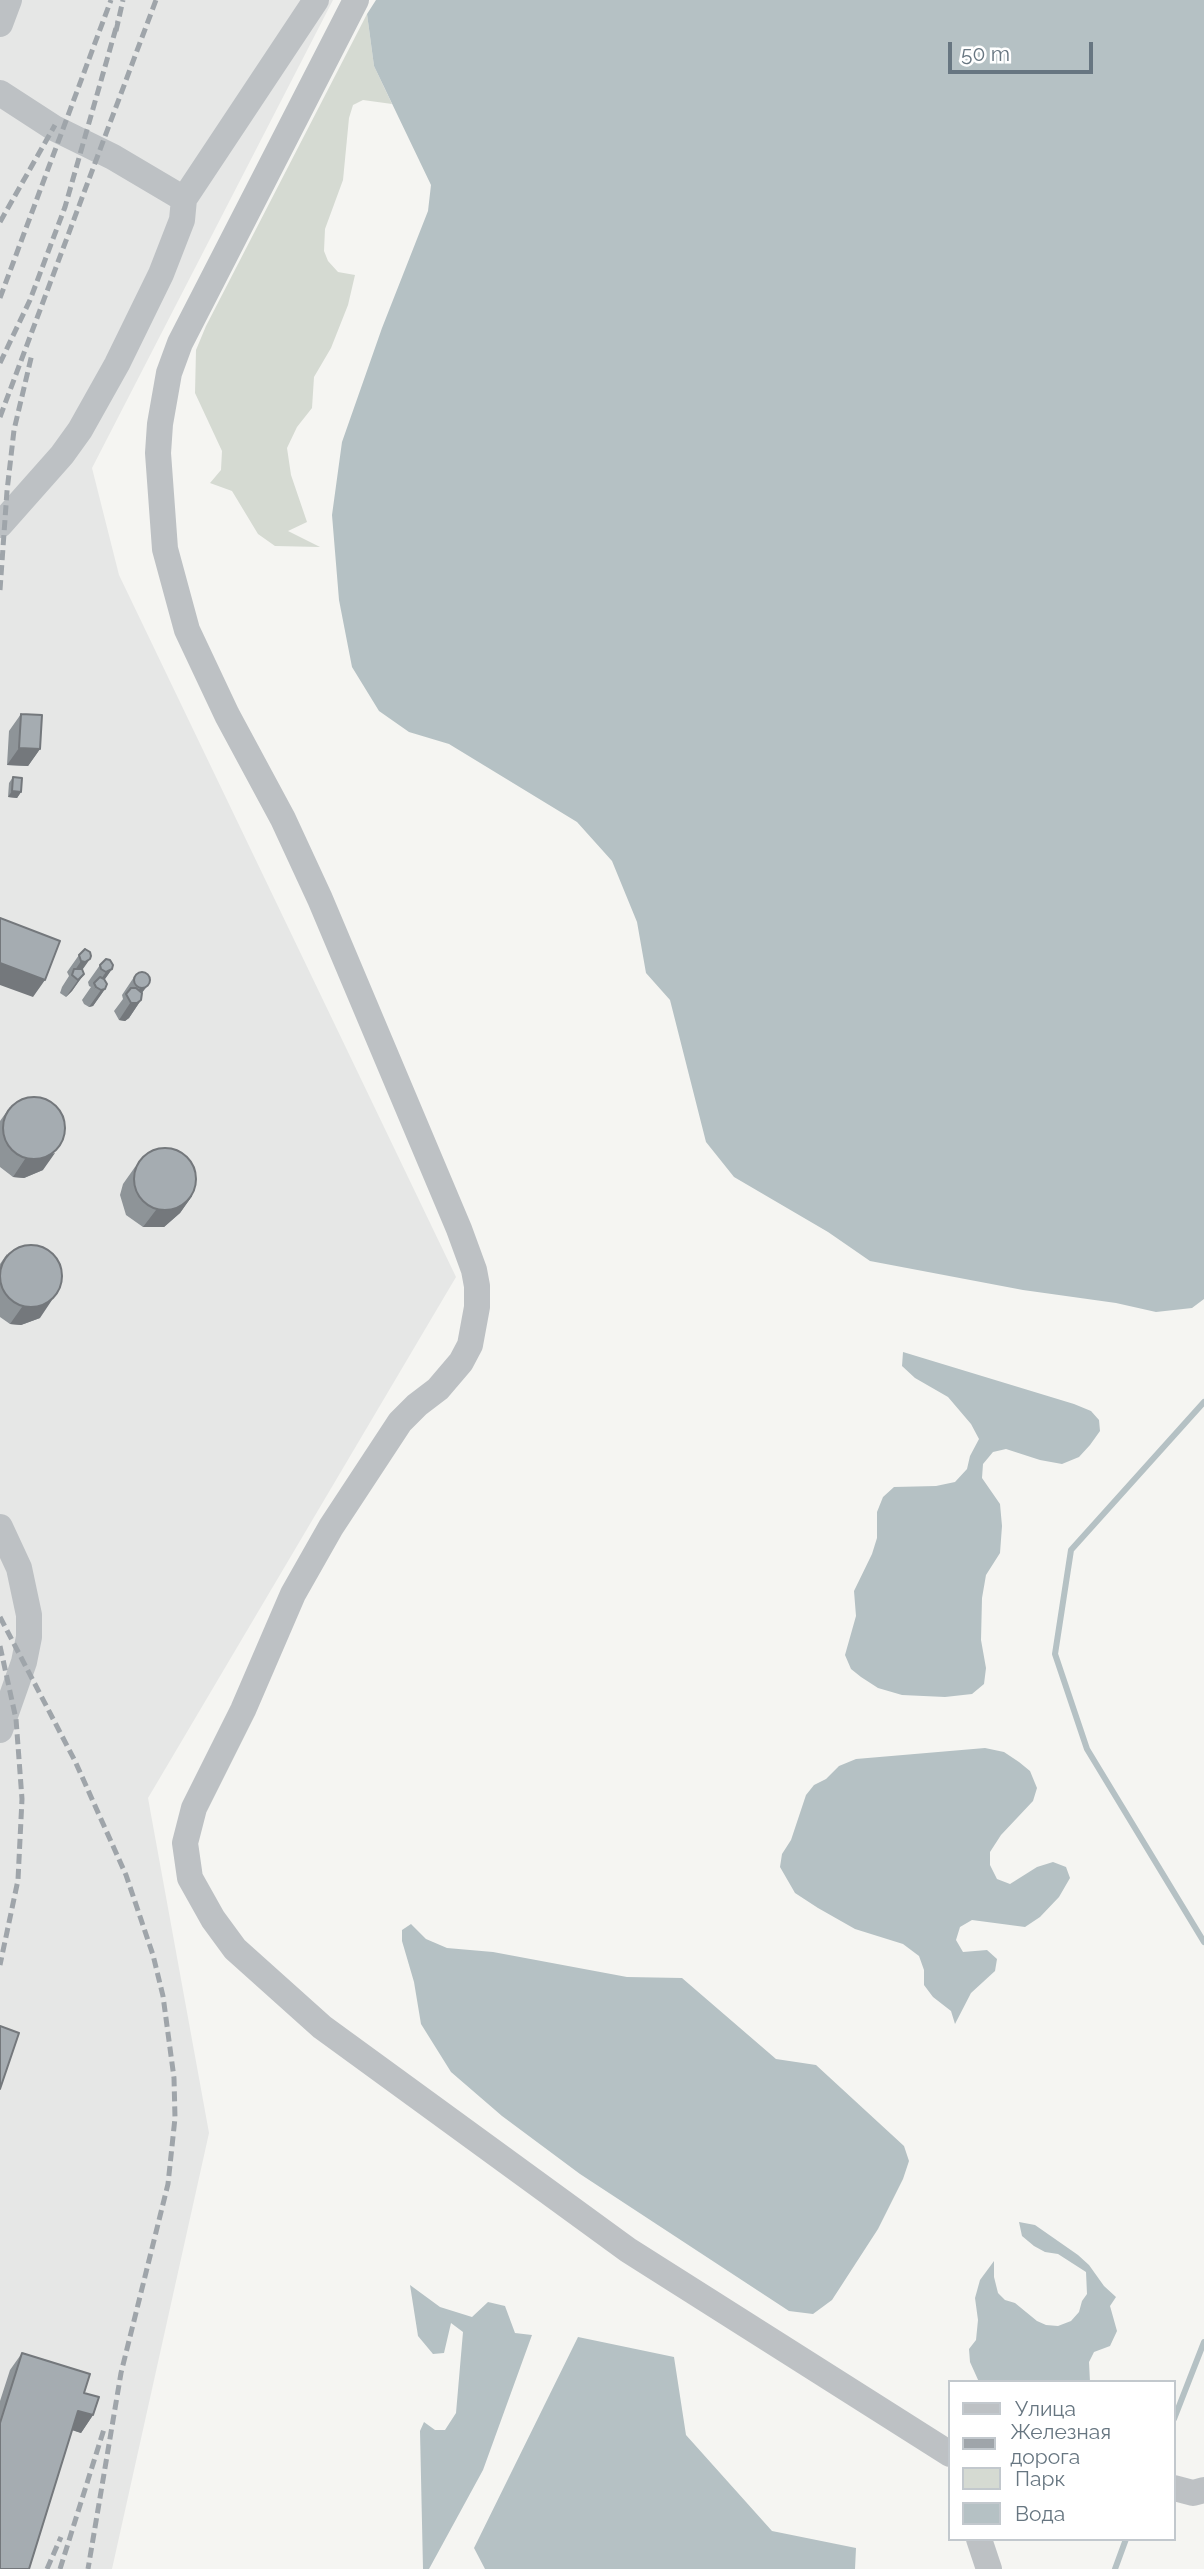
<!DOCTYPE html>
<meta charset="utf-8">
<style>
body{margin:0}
#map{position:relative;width:1204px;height:2569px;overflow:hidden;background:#f5f5f2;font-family:Raleway,sans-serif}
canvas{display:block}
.legend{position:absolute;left:948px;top:2380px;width:228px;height:161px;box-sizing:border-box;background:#fff;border:2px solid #c2c8cd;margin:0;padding:9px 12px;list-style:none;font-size:21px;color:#677681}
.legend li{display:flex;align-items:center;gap:14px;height:35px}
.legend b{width:35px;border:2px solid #c2c8cd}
.scale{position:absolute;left:948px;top:42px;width:145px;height:32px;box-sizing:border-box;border:4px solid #677681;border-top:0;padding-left:9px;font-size:21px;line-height:24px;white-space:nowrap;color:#677681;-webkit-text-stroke:5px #fff;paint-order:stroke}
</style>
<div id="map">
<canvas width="1204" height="2569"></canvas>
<ul class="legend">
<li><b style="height:9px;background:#bdc1c4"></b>Улица</li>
<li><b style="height:9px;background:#9fa5aa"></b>Железная дорога</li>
<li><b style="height:19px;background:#d5dad2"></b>Парк</li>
<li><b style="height:19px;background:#b5c1c4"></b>Вода</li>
</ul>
<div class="scale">50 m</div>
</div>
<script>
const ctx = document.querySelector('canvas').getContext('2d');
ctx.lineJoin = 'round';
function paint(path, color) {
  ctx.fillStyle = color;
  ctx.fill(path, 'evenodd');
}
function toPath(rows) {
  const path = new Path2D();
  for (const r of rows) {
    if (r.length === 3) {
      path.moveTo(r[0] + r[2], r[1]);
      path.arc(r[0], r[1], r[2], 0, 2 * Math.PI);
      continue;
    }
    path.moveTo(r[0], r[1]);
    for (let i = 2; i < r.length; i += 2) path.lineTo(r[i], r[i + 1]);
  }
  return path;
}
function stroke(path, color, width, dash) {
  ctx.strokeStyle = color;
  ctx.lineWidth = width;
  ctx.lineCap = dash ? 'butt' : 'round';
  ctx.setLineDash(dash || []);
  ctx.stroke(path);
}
paint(toPath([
 [0,0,333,0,92,468,119,575,456,1277,148,1798,209,2133,112,2569,0,2569]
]), '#e6e7e6');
paint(toPath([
 [367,14,374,66,392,104,363,100,353,105,349,118,343,180,325,229,324,251,328,261,338,272,355,275,348,305,331,348,314,377,312,408,297,427,287,448,291,475,307,522,288,531,320,547,275,546,258,534,232,491,210,483,221,470,222,451,195,393,196,350,206,326]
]), '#d5dad2');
paint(toPath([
 [376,0,1204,0,1204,1299,1192,1308,1156,1312,1116,1303,1023,1290,870,1261,828,1232,734,1177,706,1142,670,1000,646,973,637,922,612,861,577,822,449,744,409,732,379,711,352,667,339,600,332,515,342,442,382,328,428,211,431,185,374,66,367,14],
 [903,1352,1074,1404,1091,1411,1099,1420,1100,1431,1090,1445,1079,1457,1062,1464,1040,1460,1006,1449,993,1452,983,1464,982,1478,1000,1504,1002,1526,1000,1553,986,1575,982,1598,981,1640,986,1668,984,1684,972,1694,945,1697,902,1695,878,1688,861,1677,851,1669,845,1655,856,1616,854,1591,872,1554,877,1538,877,1512,883,1497,894,1487,936,1486,955,1482,967,1469,970,1456,979,1439,971,1424,948,1397,915,1378,902,1366],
 [985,1748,1004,1752,1019,1762,1030,1771,1037,1788,1033,1801,1001,1835,990,1852,990,1865,997,1879,1010,1884,1037,1867,1053,1862,1066,1867,1070,1878,1059,1897,1040,1917,1025,1927,972,1920,960,1927,956,1940,963,1952,987,1950,997,1959,995,1971,971,1993,955,2024,951,2011,933,1997,924,1985,924,1970,919,1956,903,1944,855,1929,818,1908,795,1893,780,1867,782,1854,791,1840,806,1795,814,1785,826,1779,839,1766,856,1759],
 [411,1924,426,1939,447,1948,493,1952,627,1977,682,1978,776,2059,816,2065,904,2146,909,2161,903,2179,878,2229,832,2300,813,2314,789,2311,580,2174,502,2116,451,2072,421,2024,414,1982,402,1941,402,1930],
 [1019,2222,1035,2225,1078,2255,1089,2265,1104,2286,1116,2297,1110,2306,1117,2331,1110,2346,1094,2352,1089,2362,1090,2382,979,2382,970,2362,969,2349,976,2340,978,2320,975,2298,980,2280,994,2261,994,2277,998,2293,1005,2300,1015,2303,1037,2321,1046,2325,1058,2326,1071,2321,1079,2312,1082,2301,1087,2294,1086,2272,1058,2254,1045,2252,1034,2246,1022,2236],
 [410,2285,440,2307,472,2317,488,2302,505,2306,515,2333,532,2335,483,2470,429,2569,423,2569,420,2431,424,2422,435,2430,445,2430,456,2413,463,2332,451,2323,444,2353,433,2354,418,2336],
 [578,2337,674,2357,686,2435,772,2531,856,2548,855,2569,485,2569,474,2548]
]), '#b5c1c4');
stroke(toPath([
 [1204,1402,1071,1550,1055,1654,1087,1749,1204,1942],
 [1174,2419,1204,2342],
 [1115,2569,1126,2539]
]), '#b5c1c4', 6);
stroke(toPath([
 [356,0,180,343,169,373,160,424,158,453,165,549,187,630,227,715,283,819,320,899,459,1229,474,1270,477,1286,477,1307,470,1345,461,1362,438,1389,417,1405,400,1422,331,1527,293,1594,243,1710,194,1808,185,1843,190,1878,213,1919,235,1949,322,2027,628,2250,950,2454],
 [0,24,9,0],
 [0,93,54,128,113,157,184,199,182,220,161,274,117,364,80,430,62,455,0,525],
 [184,199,316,0],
 [0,1527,19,1568,29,1615,29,1637,24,1662,0,1730],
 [1174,2488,1193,2493,1204,2490],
 [979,2539,989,2569]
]), '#bdc1c4', 26);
stroke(toPath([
 [116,31,123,0],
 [0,222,55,125],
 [0,298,111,0],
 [0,363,30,300,65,207,118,21],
 [0,417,156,0],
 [0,590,7,491,14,430,32,354],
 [0,1617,75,1761,126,1875,153,1955,163,1996,174,2078,175,2118,168,2184,121,2373,88,2569],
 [0,1646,16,1719,22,1799,18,1880,0,1965],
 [47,2569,61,2537],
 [60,2569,104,2429]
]), '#9fa5aa', 5, [10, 5]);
paint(toPath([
 [21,714,40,749,28,766,7,765,9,731],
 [13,777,21,792,17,798,8,797,9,783],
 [85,949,82,970,84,974,72,991,66,997,60,993,62,987,69,976,67,972,79,955],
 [100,965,112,969,105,979,105,989,93,1006,89,1007,84,1004,82,1000,91,987,89,986,88,982],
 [136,974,150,982,142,993,141,1000,129,1018,125,1021,119,1020,114,1011,123,999,122,995],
 [10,1107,43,1170,24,1178,13,1177,0,1167,0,1121],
 [135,1167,192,1196,180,1213,164,1227,143,1227,126,1215,120,1195,123,1184],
 [7,1254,40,1318,21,1325,10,1324,0,1317,0,1264],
 [22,2353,84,2393,93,2415,81,2433,72,2430,0,2569,0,2401,10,2370]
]), '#8e9498');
paint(toPath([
 [19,748,40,749,28,766,7,765],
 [12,791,21,792,17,798,8,797],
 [90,959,78,976,73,973,81,961],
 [0,963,45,980,33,997,0,985],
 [112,969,100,986,96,987,94,989,106,972],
 [84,974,72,991,66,997,78,980],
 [147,986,134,1003,141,1000,129,1018,125,1021,119,1020,140,988],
 [105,989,93,1006,89,1007,101,990],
 [55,1153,43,1170,24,1178,13,1177,25,1159],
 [192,1196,180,1213,164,1227,143,1227,156,1210],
 [52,1300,40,1318,21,1325,10,1324,22,1307],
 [78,2411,93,2415,81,2433,66,2428]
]), '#74787c');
const building = toPath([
 [21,714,42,715,40,749,19,748,21,714],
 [13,777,22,778,21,792,12,791,13,777],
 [0,918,60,941,45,980,0,963,0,918],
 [85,949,90,952,91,956,90,959,85,962,81,961,79,955,85,949],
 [106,959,110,960,113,965,112,969,106,972,101,969,100,965,106,959],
 [74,969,82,969,84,974,78,980,72,975,74,969],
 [142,980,8],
 [100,977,104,979,107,984,105,989,101,990,96,987,94,983,100,977],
 [131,988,136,988,142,993,141,1000,137,1003,131,1003,126,994,131,988],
 [34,1128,31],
 [165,1179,31],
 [31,1276,31],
 [0,2026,19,2033,0,2089,0,2026],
 [22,2353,90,2374,84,2393,99,2397,93,2415,78,2411,29,2569,0,2569,0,2423,22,2353]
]);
paint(building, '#a5acb1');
stroke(building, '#74787c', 2);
</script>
